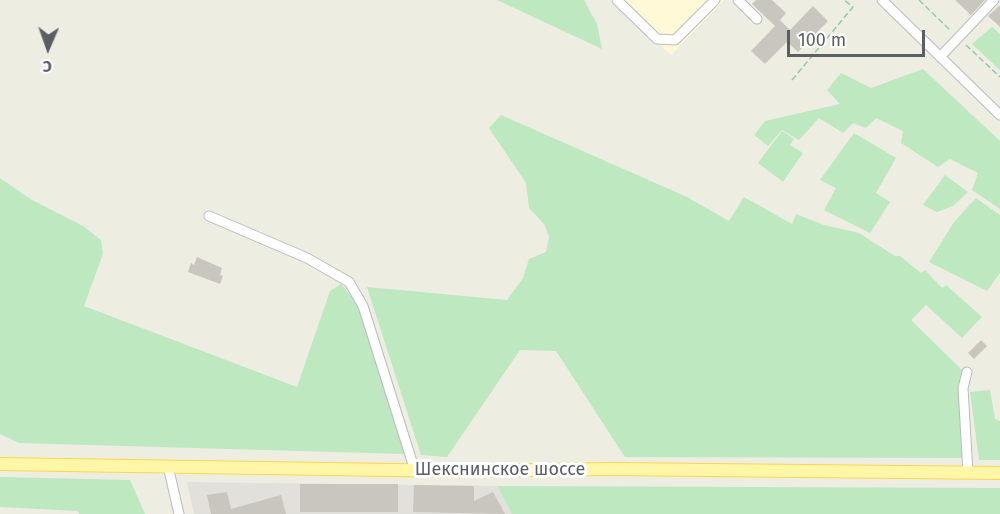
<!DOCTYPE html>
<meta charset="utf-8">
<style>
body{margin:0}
#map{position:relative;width:1000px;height:514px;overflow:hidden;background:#eeede2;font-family:"Fira Sans",sans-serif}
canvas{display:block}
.north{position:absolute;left:18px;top:18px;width:60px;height:60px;-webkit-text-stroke:4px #fff;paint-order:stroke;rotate:182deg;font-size:16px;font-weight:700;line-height:24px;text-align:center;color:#5b5e64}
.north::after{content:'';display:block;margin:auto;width:21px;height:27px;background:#5b5e64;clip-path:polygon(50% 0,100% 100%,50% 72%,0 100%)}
.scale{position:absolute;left:787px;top:30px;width:138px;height:27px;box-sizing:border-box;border:3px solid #5b5e64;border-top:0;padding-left:8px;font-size:18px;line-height:21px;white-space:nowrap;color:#5b5e64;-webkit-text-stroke:4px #fff;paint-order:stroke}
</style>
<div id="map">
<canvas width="1000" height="514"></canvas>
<div class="north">С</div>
<div class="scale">100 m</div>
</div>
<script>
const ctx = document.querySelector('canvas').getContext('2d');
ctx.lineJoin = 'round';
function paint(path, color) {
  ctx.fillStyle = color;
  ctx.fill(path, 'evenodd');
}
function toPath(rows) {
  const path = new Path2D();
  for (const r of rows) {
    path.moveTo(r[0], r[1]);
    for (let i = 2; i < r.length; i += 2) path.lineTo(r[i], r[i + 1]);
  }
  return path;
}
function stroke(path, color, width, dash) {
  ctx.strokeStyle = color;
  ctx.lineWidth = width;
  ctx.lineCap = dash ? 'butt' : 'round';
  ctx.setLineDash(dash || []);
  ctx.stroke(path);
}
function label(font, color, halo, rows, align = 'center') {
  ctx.font = font + ' "Fira Sans",sans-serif';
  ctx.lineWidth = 6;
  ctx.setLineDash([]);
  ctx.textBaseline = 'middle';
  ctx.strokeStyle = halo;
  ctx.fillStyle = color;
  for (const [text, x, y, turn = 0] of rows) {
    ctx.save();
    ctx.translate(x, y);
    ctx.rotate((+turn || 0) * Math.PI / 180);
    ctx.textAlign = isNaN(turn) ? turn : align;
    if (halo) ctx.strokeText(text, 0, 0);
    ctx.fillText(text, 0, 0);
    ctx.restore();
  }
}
paint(toPath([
 [612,0,724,0,671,55]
]), '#fff9d7');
paint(toPath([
 [187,482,497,486,512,514,194,514]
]), '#e2e0da');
paint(toPath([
 [497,0,584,0,597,24,602,49],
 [992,27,1000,34,1000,70,972,44],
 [923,69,1000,141,1000,209,972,190,978,173,950,159,938,167,901,143,903,131,876,118,866,128,853,123,843,133,819,118,799,140,782,130,768,146,754,135,765,121,840,104,827,90,841,73,871,88],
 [501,115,687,197,729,221,744,197,792,224,796,214,824,225,859,233,895,256,900,256,921,273,925,270,942,288,946,285,982,317,962,338,926,305,911,320,962,370,965,458,625,457,556,351,520,350,447,457,421,455,367,287,507,300,523,278,529,259,546,252,549,237,544,224,529,208,526,183,489,128],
 [782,131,794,139,790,145,803,153,783,182,758,163],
 [854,133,896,158,876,193,890,202,870,233,824,210,836,188,820,180],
 [945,175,968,192,953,206,937,212,923,205],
 [0,178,32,200,83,226,101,240,103,254,84,306,297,387,330,291,341,284,359,307,405,454,19,443,0,434],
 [976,198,1000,215,1000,273,987,291,929,262,954,222],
 [990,390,995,419,1000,421,1000,460,979,460,970,392],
 [0,477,130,480,145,514,79,514,78,511,0,507],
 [497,486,1000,488,1000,514,512,514]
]), '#bde8c0');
paint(toPath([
 [756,0,772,0,786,13,780,20,790,30,813,6,828,21,798,52,787,42,765,64,751,51,775,26,752,4],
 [955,0,985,0,971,15],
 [1000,5,1000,27,988,16],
 [197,257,222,268,220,275,223,276,220,284,188,272,191,263,194,265],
 [981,340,987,346,974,359,968,353],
 [300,484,398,484,398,512,300,512],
 [414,485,474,486,474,501,493,492,505,514,413,512],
 [227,492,231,509,281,495,286,514,211,514,207,495]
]), '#c9c6bf');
const minor = toPath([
 [617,0,657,39,675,40,715,0],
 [738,0,757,19],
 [882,0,1000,115],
 [940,57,994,0],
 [209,216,307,258,349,282,363,306,415,471],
 [967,372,963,388,968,473],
 [168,466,179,514]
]);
const major = toPath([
 [0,464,457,471,611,469,1000,473]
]);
stroke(minor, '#babcc2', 11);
stroke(major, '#f9d750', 14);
stroke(toPath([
 [919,0,951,31],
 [966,45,1000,77],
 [792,80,853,7,844,0]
]), '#95c9a8', 1.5, [6, 3]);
stroke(minor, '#fff', 9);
stroke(major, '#fff7a7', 12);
label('18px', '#5b5e64', '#fff', [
 ["Шекснинское шоссе",500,470]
]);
</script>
